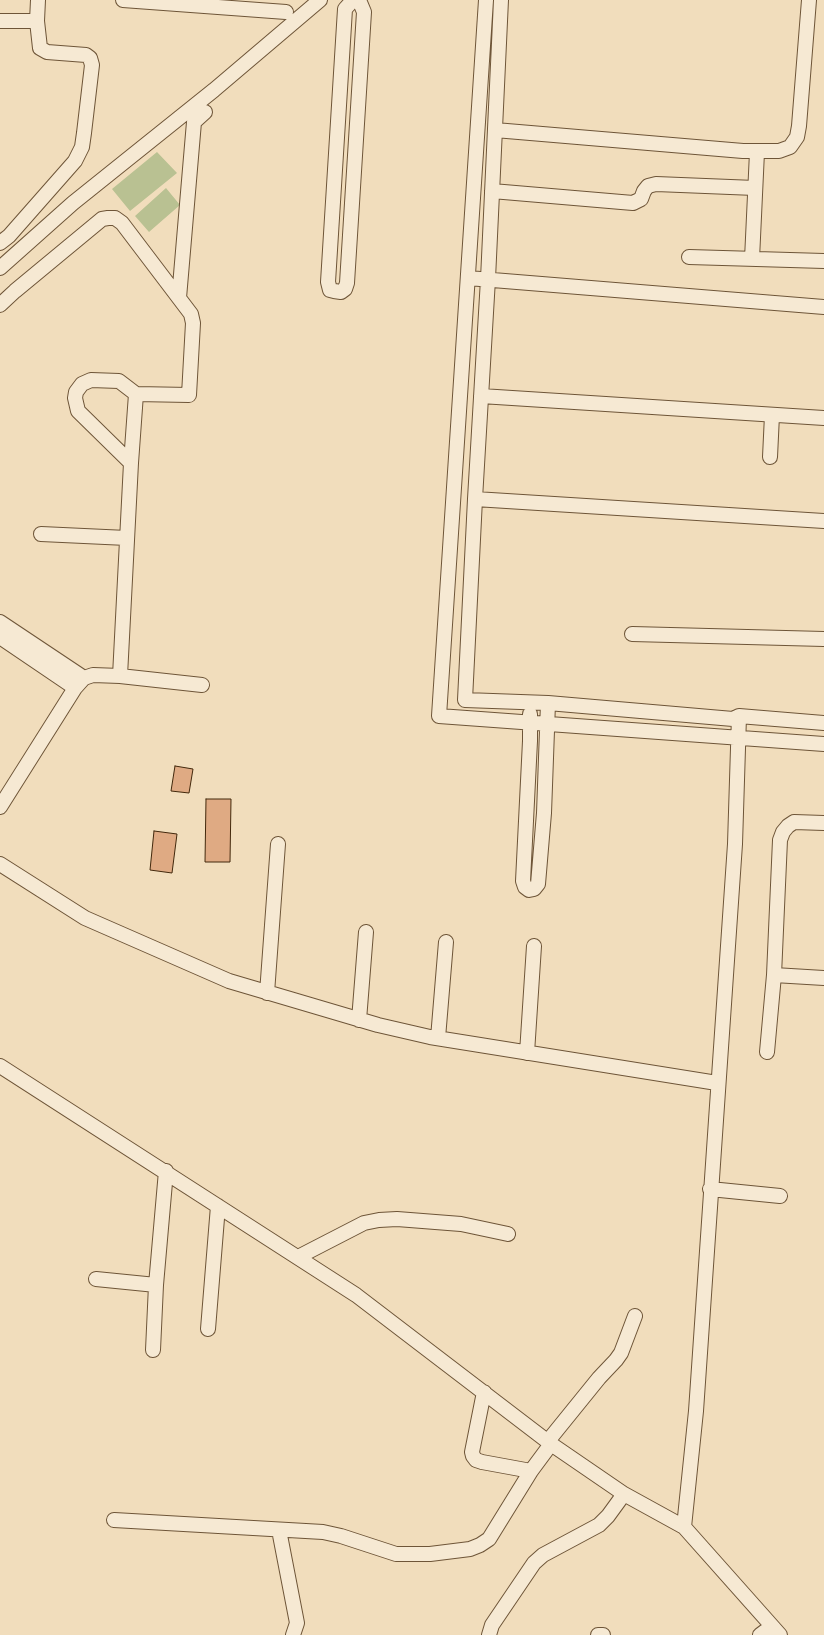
<!DOCTYPE html>
<style>
body{margin:0}
canvas{display:block;background:#f1ddbc}
</style>
<canvas width="824" height="1635"></canvas>
<script>
const ctx = document.querySelector('canvas').getContext('2d');
ctx.lineJoin = 'round';
function paint(path, color) {
  ctx.fillStyle = color;
  ctx.fill(path, 'evenodd');
}
function toPath(rows) {
  const path = new Path2D();
  for (const r of rows) {
    path.moveTo(r[0], r[1]);
    for (let i = 2; i < r.length; i += 2) path.lineTo(r[i], r[i + 1]);
  }
  return path;
}
function stroke(path, color, width, dash) {
  ctx.strokeStyle = color;
  ctx.lineWidth = width;
  ctx.lineCap = dash ? 'butt' : 'round';
  ctx.setLineDash(dash || []);
  ctx.stroke(path);
}
paint(toPath([
 [157,152,177,173,130,211,112,189],
 [166,188,180,205,149,232,135,216]
]), '#b9c192');
const building = toPath([
 [175,766,193,769,189,793,171,791,175,766],
 [206,799,231,799,230,862,205,862,206,799],
 [154,831,177,834,172,873,150,870,154,831]
]);
paint(building, '#dfaa83');
stroke(building, '#42280c', 1);
const minor = toPath([
 [123,0,286,12],
 [353,0,345,9,328,282,330,290,334,291,341,292,345,289,347,283,364,12,359,0],
 [486,0,439,716,824,744],
 [501,0,488,279,475,499,465,700,548,703,733,719,739,716,824,723],
 [0,21,37,21],
 [495,130,743,151,779,151,790,147,797,137,799,126,809,0],
 [492,191,633,203,641,199,644,191,648,186,656,184,755,188],
 [0,243,9,236,75,161,82,147,84,133,92,65,90,58,86,55,47,52,40,48,37,21,38,0],
 [689,257,824,261],
 [752,259,757,152],
 [0,268,73,203,214,90,320,0],
 [468,278,824,307],
 [179,298,194,122,205,112],
 [0,305,15,291,102,219,108,218,115,218,122,223,191,314,193,323,189,395,136,394,131,463,120,676],
 [481,396,824,418],
 [770,457,772,415],
 [131,463,78,411,75,398,76,392,82,384,91,380,119,381,136,394],
 [475,499,824,521],
 [41,534,127,538],
 [0,622,84,678],
 [632,634,824,639],
 [0,637,75,688],
 [530,714,530,741,523,881,525,887,529,890,534,889,538,884,544,813,548,703],
 [0,807,75,688,84,678,93,675,120,676,202,685],
 [0,864,85,918,229,981,378,1025,430,1037,717,1083],
 [774,975,824,978],
 [267,993,278,844],
 [359,1020,366,932],
 [438,1038,446,942],
 [767,1052,774,975,780,840,783,832,788,826,794,822,824,823],
 [527,1053,534,946],
 [0,1066,356,1295,551,1444,624,1494,684,1527,780,1635],
 [710,1189,780,1196],
 [298,1257,364,1223,379,1220,397,1219,461,1224,508,1234],
 [96,1279,156,1285],
 [208,1329,218,1206],
 [153,1350,156,1285,166,1171],
 [484,1392,472,1452,473,1456,476,1460,482,1462,531,1471],
 [548,1441,599,1378,616,1360,621,1353,635,1316],
 [114,1520,323,1532,341,1536,396,1554,430,1554,470,1549,480,1545,489,1539,531,1471,551,1444],
 [684,1527,696,1411,735,844,739,716],
 [279,1530,297,1623,293,1635],
 [489,1635,492,1625,534,1563,543,1555,599,1525,608,1516,624,1494],
 [598,1635,603,1635],
 [760,1635,772,1626]
]);
stroke(minor, '#6e5538', 16);
stroke(minor, '#f6e9d3', 14);
</script>
